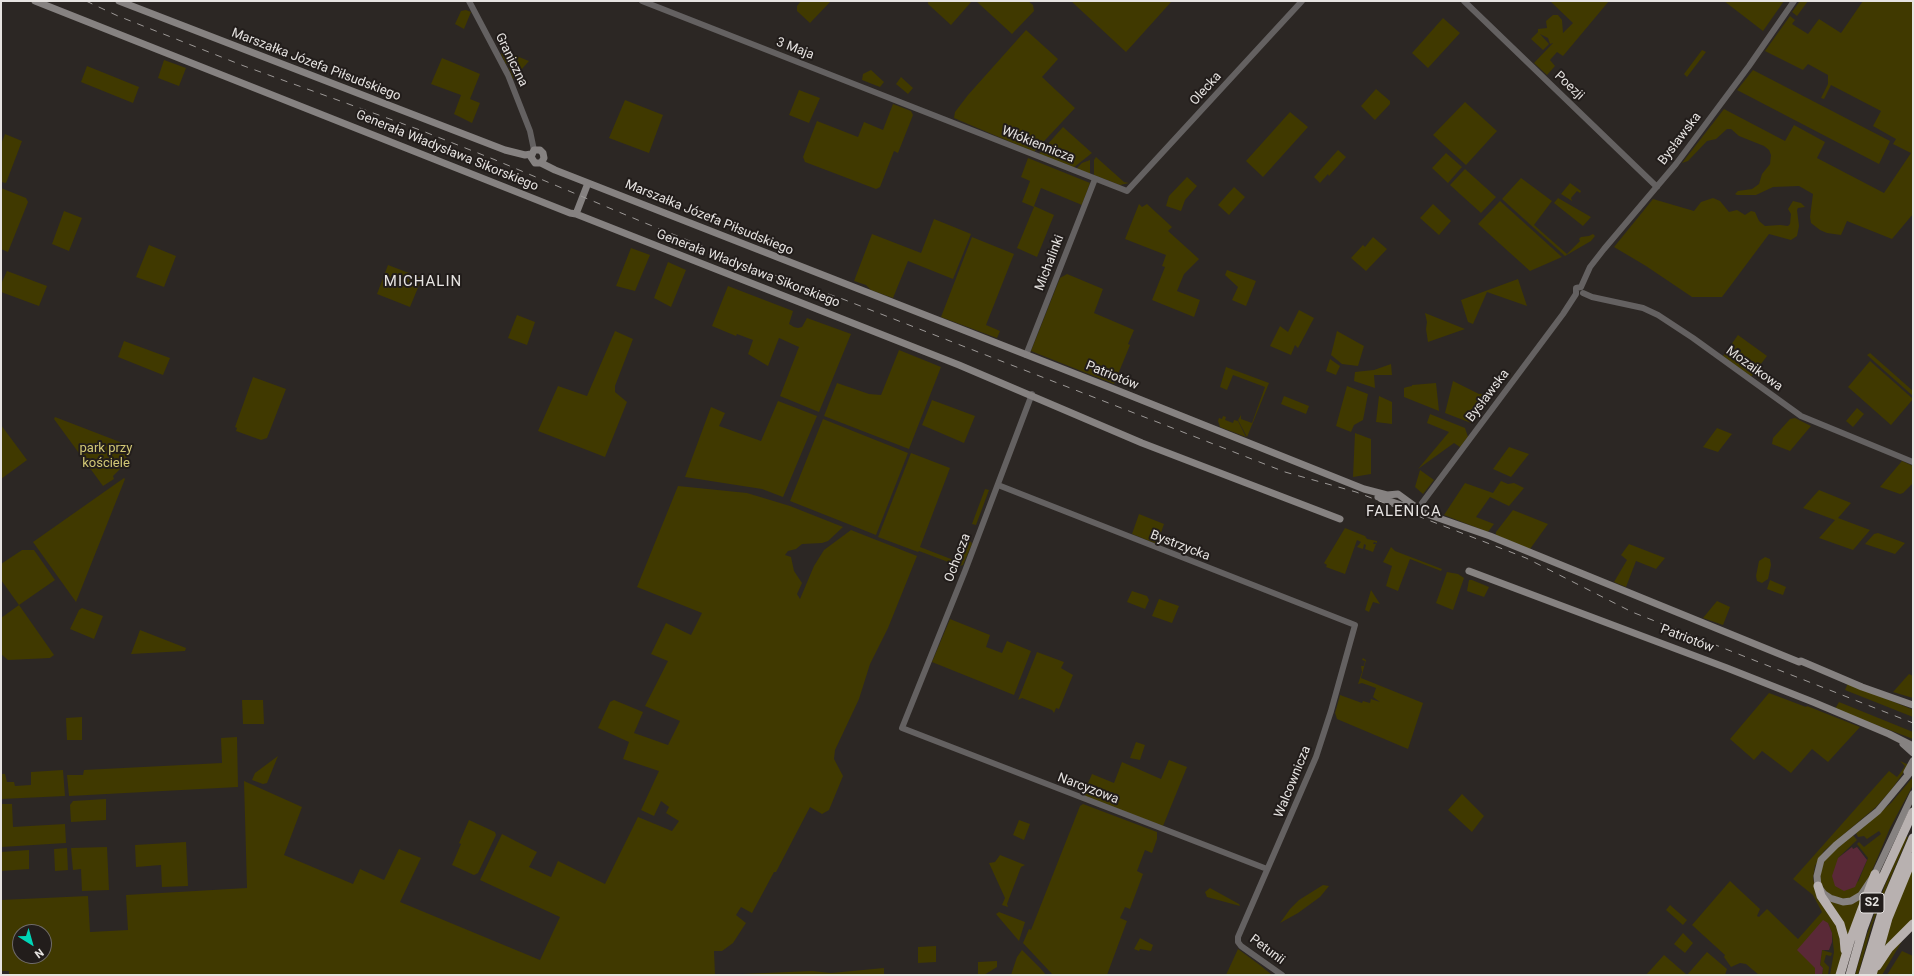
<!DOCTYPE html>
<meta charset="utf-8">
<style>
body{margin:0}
#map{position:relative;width:1914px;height:976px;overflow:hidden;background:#2c2724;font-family:Roboto,sans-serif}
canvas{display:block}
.frame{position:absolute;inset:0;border:2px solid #e6e3e1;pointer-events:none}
.north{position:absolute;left:12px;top:924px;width:40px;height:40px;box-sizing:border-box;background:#221d1b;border:1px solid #706c6a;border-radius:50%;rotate:143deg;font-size:11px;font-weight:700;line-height:16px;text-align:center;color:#e6e3e1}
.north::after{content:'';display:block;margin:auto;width:14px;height:18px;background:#00d5b7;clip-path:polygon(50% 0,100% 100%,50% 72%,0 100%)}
</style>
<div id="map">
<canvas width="1914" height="976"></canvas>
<div class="frame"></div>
<div class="north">N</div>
</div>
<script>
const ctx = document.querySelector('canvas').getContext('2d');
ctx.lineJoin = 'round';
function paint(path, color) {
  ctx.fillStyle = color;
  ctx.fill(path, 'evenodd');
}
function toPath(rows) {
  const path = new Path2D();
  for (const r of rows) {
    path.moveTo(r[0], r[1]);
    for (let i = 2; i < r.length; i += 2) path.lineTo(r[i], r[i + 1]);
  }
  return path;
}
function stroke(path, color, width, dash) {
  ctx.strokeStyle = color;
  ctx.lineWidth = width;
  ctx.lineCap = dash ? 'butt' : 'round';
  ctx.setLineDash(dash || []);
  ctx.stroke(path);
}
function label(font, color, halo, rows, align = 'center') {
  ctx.font = font + ' Roboto,sans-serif';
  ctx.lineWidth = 4;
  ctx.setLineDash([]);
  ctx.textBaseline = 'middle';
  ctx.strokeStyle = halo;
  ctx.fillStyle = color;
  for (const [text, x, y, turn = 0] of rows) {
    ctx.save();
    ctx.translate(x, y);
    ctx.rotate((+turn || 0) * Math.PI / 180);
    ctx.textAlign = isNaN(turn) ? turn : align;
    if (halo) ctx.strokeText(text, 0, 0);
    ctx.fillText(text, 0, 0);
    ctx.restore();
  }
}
paint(toPath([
 [801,1,831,1,810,23,797,11,797,6],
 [928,1,972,1,951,25,928,4],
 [976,1,1028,1,1033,5,1034,11,1012,34],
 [1071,1,1172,1,1126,52],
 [1550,1,1609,1,1563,56,1557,52,1550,60,1555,66,1547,75,1534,63,1553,43,1550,44,1548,38,1540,34,1549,44,1543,50,1531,39,1538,32,1538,29,1547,28,1546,21,1553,15,1558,15,1562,20,1563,33,1573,23],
 [1724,1,1784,1,1763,31],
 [1800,1,1808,1,1797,16,1792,12],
 [1863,1,1913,1,1913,214,1892,239,1847,221,1841,235,1827,233,1820,230,1811,223,1810,217,1813,194,1799,186,1773,187,1756,195,1737,195,1735,194,1738,191,1752,189,1759,184,1762,174,1770,164,1771,155,1769,150,1764,146,1739,136,1731,129,1727,129,1716,139,1707,141,1688,161,1682,163,1724,109,1785,141,1794,125,1825,142,1817,158,1884,193,1911,153,1893,144,1896,139,1873,126,1881,111,1831,85,1824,99,1821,98,1828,84,1828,75,1808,64,1803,70,1765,51,1790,16,1795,20,1792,24,1808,34,1819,19,1841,33],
 [466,10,471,12,464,29,455,24,461,11],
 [1443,18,1460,33,1428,68,1412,53],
 [1026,30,1058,59,1042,77,1075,108,1034,152,954,118,955,112,968,95],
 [1702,50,1706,52,1687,77,1684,74],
 [504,51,529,61,513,79,507,63,506,64,501,54],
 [442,58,480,74,470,99,480,103,472,123,454,114,461,95,431,84],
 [164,60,186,68,179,86,158,78],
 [87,66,139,87,133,103,81,82],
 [871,70,884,82,880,87,862,80,863,74],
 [1753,70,1890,141,1879,164,1737,90],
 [901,77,913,88,908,94,896,84],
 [1376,89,1390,101,1390,104,1375,120,1361,106],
 [799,90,820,98,809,123,789,115],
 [625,100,663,115,649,153,609,138],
 [1465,102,1497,131,1466,165,1433,135],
 [893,104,911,111,913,115,898,153,894,151,880,187,876,189,805,162,803,157,817,121,858,137,864,122,883,130],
 [1290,112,1308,127,1263,177,1246,161],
 [1063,127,1092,153,1073,168,1039,154],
 [5,134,22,141,6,183,1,182,1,144],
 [1338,150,1346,157,1329,176,1328,174,1320,183,1314,177],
 [1446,153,1462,167,1448,183,1432,168],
 [1096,157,1124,182,1129,183,1120,185,1094,175,1094,160],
 [1028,158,1090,183,1082,205,1041,188,1034,206,1054,215,1037,257,1017,248,1034,207,1022,202,1030,181,1021,177],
 [1090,160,1090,174,1076,169,1082,163],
 [1465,169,1496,197,1481,213,1450,185],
 [1187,177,1197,186,1185,200,1181,211,1166,206,1169,196],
 [1521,178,1552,201,1534,225,1567,254,1580,241,1579,239,1581,237,1589,236,1593,234,1595,236,1591,241,1565,256,1502,199],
 [1570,183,1581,191,1580,193,1577,191,1571,198,1572,201,1561,194],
 [1234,187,1245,197,1229,215,1218,205],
 [1,188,26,198,28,202,8,252,1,249],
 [1558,198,1591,217,1583,226,1554,203],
 [1713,198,1720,201,1729,212,1737,210,1745,215,1751,211,1755,212,1759,221,1765,226,1780,225,1788,226,1790,224,1791,214,1788,209,1793,201,1801,203,1805,207,1798,208,1797,210,1799,226,1797,236,1791,240,1769,234,1722,297,1692,297,1646,266,1614,247,1653,199,1694,211,1701,202],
 [1500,201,1562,257,1530,271,1478,224],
 [1139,204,1142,207,1147,204,1172,227,1168,231,1199,259,1184,274,1177,291,1200,300,1194,317,1152,300,1165,267,1162,266,1166,255,1125,239],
 [1433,204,1451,221,1439,235,1420,218],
 [64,211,82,218,69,251,52,244],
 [934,219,971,234,953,279,908,261,893,298,871,290,866,285,854,281,872,234,921,253],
 [972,237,1014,254,986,325,1000,331,997,338,941,317],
 [1373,237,1387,249,1366,271,1351,258,1363,245,1365,247],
 [149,245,176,256,164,287,136,277],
 [631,248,650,255,635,291,616,286],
 [668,262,686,270,671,307,654,298],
 [388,265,422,278,410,307,377,294],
 [1227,270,1256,281,1246,306,1232,300,1238,287,1225,275],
 [7,271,47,286,39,306,1,292,1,284],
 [1067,274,1103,289,1094,313,1134,330,1128,344,1130,345,1114,384,1031,351,1060,278],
 [1518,279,1527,306,1487,292,1473,324,1468,322,1461,300],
 [728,286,793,311,789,324,794,327,798,328,802,327,807,318,851,334,819,412,780,396,799,347,779,338,768,366,748,354,753,340,737,334,736,336,712,326],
 [1299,310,1314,318,1298,348,1295,345,1291,355,1270,346,1280,326,1288,332],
 [1425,313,1465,329,1428,342,1426,329,1427,322],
 [517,315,535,322,527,345,508,338],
 [615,331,633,339,615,386,615,392,627,402,605,457,538,431,558,386,587,396],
 [1337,331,1364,346,1358,366,1342,364,1331,355],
 [1738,335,1767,356,1751,377,1723,356],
 [124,341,170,358,163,375,118,357],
 [899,350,941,367,909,449,824,416,837,383,869,394,881,395],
 [1870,353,1913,391,1913,396,1867,355],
 [1330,359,1340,366,1336,375,1326,371],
 [1870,361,1913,399,1891,425,1848,387],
 [1391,364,1392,375,1374,375,1375,388,1354,381,1355,372,1374,370],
 [1226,367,1269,383,1247,437,1238,420,1241,415,1241,419,1252,423,1265,387,1233,375,1227,390,1220,387],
 [253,377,286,389,267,438,261,440,236,431,237,428,235,427],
 [1453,381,1479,394,1483,394,1486,390,1489,392,1491,390,1495,393,1471,423,1445,413],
 [1436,383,1439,411,1404,397,1404,388,1407,387,1412,386,1412,385],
 [1347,386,1368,394,1363,420,1354,425,1351,432,1336,426],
 [1284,396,1309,406,1306,414,1281,404],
 [1379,396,1392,402,1392,424,1376,422],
 [932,400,975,416,964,443,922,425],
 [778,401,817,416,783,497,762,489,685,477,711,407,725,413,719,426,761,441],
 [1857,408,1864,414,1853,427,1846,421],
 [1430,414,1465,428,1468,437,1460,447,1454,443,1418,469,1449,432,1427,423],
 [1223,416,1226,417,1225,420,1233,423,1234,420,1238,421,1246,437,1220,427,1218,421,1219,418,1222,419],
 [55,417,120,442,125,447,127,457,120,469,113,476,114,479,103,486,54,419],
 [1795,418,1811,426,1790,451,1772,444,1773,438,1790,419],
 [823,419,908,453,876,535,790,501],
 [1,425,27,460,1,479],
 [1717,428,1732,434,1718,452,1703,447],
 [1355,433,1371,439,1371,474,1353,477],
 [1509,447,1529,454,1511,477,1493,469],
 [911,453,950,468,920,547,956,561,965,540,971,542,972,544,963,565,959,566,919,551,918,552,878,537],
 [1902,461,1913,466,1913,483,1903,493,1900,494,1880,487],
 [1420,470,1434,480,1423,494,1415,487],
 [124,478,125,479,76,602,33,542],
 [1501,481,1508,484,1514,483,1524,488,1509,506,1490,497,1476,517,1494,524,1488,532,1444,515,1465,483,1493,493],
 [678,486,747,493,790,506,843,527,828,541,822,543,802,544,796,549,788,551,785,555,791,557,794,571,802,583,797,594,800,599,814,566,824,550,851,530,917,556,888,628,870,664,859,699,835,750,834,759,843,776,829,810,822,814,810,807,776,872,774,872,752,913,741,907,736,915,746,923,733,943,722,951,714,951,715,975,9,975,9,971,1,971,1,900,88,896,90,932,128,930,126,895,247,888,244,781,302,807,284,855,353,884,360,869,384,880,399,849,421,858,400,902,540,960,560,917,480,880,502,834,537,852,529,867,551,877,558,861,605,884,638,817,672,831,679,821,666,813,669,807,661,801,654,816,641,810,659,771,623,759,629,742,598,728,610,702,614,700,643,712,634,733,668,745,680,721,645,706,668,661,651,654,666,623,691,635,702,613,637,587],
 [20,932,44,932,44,956,20,956],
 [985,489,989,490,976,525,972,524],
 [1819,490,1851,503,1838,518,1870,530,1853,550,1819,538,1835,520,1803,508],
 [1513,510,1548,524,1530,549,1496,535,1496,532],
 [1139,514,1164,524,1157,544,1132,534],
 [1345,528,1365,536,1367,539,1377,541,1377,543,1374,542,1373,544,1376,544,1373,552,1365,549,1366,545,1364,544,1363,549,1357,547,1361,542,1357,540,1345,574,1326,567,1327,565,1324,563],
 [1878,533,1905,543,1895,554,1865,544,1874,534],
 [1629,544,1665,558,1656,569,1636,561,1626,587,1614,582,1627,560,1621,555],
 [1391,547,1395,551,1442,569,1441,571,1410,559,1398,591,1386,586,1392,566,1383,562],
 [22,550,34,550,55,580,19,605,54,655,50,658,8,660,1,654,1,618,19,605,1,580,1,564],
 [1765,557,1770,559,1771,565,1768,579,1762,583,1757,581,1756,576,1759,561],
 [1447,572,1458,574,1464,578,1453,610,1436,603],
 [1469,580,1472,580,1489,587,1484,597,1467,591],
 [1770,580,1786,587,1783,595,1767,589],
 [1371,590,1380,604,1373,602,1369,612,1365,610],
 [1132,591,1147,596,1149,600,1145,609,1127,602],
 [1159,599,1179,606,1172,623,1152,616],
 [1717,601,1730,607,1723,625,1703,618],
 [82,608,103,616,94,639,70,629,79,610],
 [950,619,990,635,986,647,1002,653,1007,641,1031,651,1014,695,932,662],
 [140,630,186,648,185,651,131,654],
 [1037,652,1064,662,1061,668,1073,675,1059,709,1056,708,1054,713,1052,710,1022,698,1018,700],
 [1363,658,1366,660,1361,678,1423,703,1408,749,1337,719,1335,713,1340,695,1362,703,1363,701,1370,703,1371,699,1380,702,1373,697,1376,688,1362,683,1358,684,1362,672,1361,666,1364,666,1365,661,1362,660],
 [1909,674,1913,676,1913,698,1893,692],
 [1848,683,1911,709,1913,710,1913,717,1845,690],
 [1769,693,1806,707,1807,706,1860,727,1828,762,1812,749,1791,773,1762,751,1754,760,1730,739],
 [242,700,263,700,264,724,243,724],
 [1839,702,1913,732,1913,739,1835,709],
 [82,717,82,740,67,740,66,718],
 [237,737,238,787,69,796,67,775,83,775,84,770,222,763,221,738],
 [1136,742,1145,745,1140,760,1130,758],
 [278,756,267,783,263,784,252,780,255,773],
 [1169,760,1187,767,1163,826,1086,797,1084,793,1092,774,1114,783,1122,762,1161,779],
 [1900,761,1909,765,1891,790,1876,807,1824,851,1815,866,1813,878,1815,888,1838,926,1842,954,1838,975,1830,975,1834,952,1832,933,1828,923,1815,969,1815,975,1759,975,1746,964,1740,963,1731,967,1724,957,1725,955,1692,925,1730,881,1760,909,1757,916,1759,917,1767,909,1798,939,1822,912,1813,895,1793,879,1889,771,1897,777,1901,772,1905,766],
 [63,770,65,796,1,799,1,774,5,774,7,782,14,782,15,786,31,785,31,772],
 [1913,777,1913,785,1890,828,1869,878,1861,891,1852,898,1841,900,1826,892,1821,883,1820,874,1824,861,1831,853,1853,835,1857,840,1838,858,1858,882,1868,858,1857,844,1859,842,1864,847,1881,834,1879,831,1867,839,1864,836,1858,837,1856,833,1891,803],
 [1462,794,1484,816,1472,832,1448,810],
 [106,799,106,820,71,822,70,805,73,801],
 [1,804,12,804,13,827,65,824,66,843,1,847],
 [1083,804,1157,832,1157,839,1152,853,1145,850,1137,871,1143,874,1130,909,1125,907,1120,918,1127,921,1107,975,1053,975,1023,943,1029,929,1031,930,1080,806],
 [469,820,495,832,496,835,478,873,474,875,452,865,461,844,459,843],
 [1019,820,1030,824,1024,840,1013,835],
 [1906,836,1908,837,1888,884,1872,925,1858,975,1855,975,1866,937,1885,885],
 [186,842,188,886,162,887,161,865,136,867,135,845],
 [107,847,109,890,82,891,81,869,73,870,71,848],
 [67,848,68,870,55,871,54,849],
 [29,850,29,869,1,871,1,852],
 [1000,855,1025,865,1021,867,1007,904,1008,907,1002,905,1005,898,989,863,995,862],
 [1913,866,1913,921,1881,955,1889,926],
 [1323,885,1329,886,1320,897,1298,913,1280,923,1290,909,1299,900],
 [1210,888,1239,904,1240,906,1207,897,1205,892],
 [1863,897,1848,943,1828,900],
 [1670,905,1687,920,1683,925,1666,910],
 [999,912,1025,922,1019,941,996,914],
 [1683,933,1693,943,1685,953,1674,944],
 [1140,938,1153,945,1151,951,1140,949,1139,951,1134,949],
 [1902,941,1882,975,1875,975,1888,952],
 [936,946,936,962,918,963,918,947],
 [1238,949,1261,966,1272,975,1226,975],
 [1022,950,1041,969,1046,975,1011,975,1017,957],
 [1822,950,1832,953,1831,956,1826,955,1824,962,1829,967,1828,975,1822,975,1823,968,1820,965],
 [1902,951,1913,956,1913,975,1887,975],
 [1707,952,1727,969,1725,975,1646,975,1664,955,1687,975],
 [997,961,997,967,984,975,978,975,978,962],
 [884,968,884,975,719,975,812,971,831,973]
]), '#403900');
paint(toPath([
 [1852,847,1853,849,1857,847,1867,860,1855,887,1844,891,1835,886,1832,876,1838,858],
 [1823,920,1828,923,1832,933,1832,942,1829,950,1822,950,1820,965,1823,968,1822,975,1815,975,1815,968,1797,950]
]), '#5a2937');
stroke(toPath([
 [469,1,508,75,530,131,534,150],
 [642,1,1127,191,1302,1],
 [1464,1,1657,187],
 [1581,287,1590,267,1604,249,1676,164,1749,66,1794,1],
 [1583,293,1592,297,1643,308,1658,315,1693,338,1801,416,1913,462],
 [1026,355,1095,179],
 [1032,394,965,571,902,728,1267,869],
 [998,485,1355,625,1331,711,1316,757,1238,937,1238,942,1241,946,1282,975],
 [1418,511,1422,503,1563,314,1576,294,1576,288,1581,287]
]), '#646161', 6);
stroke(toPath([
 [35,1,570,213,576,214,959,365,1142,443,1340,519],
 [119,1,505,150,525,155,531,154],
 [541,163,544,158,543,153,540,150,534,150,531,157,535,163,541,163,555,170,1114,389,1364,489,1387,495,1398,494,1424,513],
 [576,214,588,183],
 [1378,497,1490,536,1799,662,1801,661,1862,687,1913,705],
 [1469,571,1727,668,1813,702,1889,734,1913,746],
 [1903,744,1913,753],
 [1913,769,1878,811,1836,845,1821,860,1817,876,1818,886,1824,894,1830,898,1843,902,1851,901,1861,895,1875,874,1913,794],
 [1907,772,1913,761]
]), '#868281', 7);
stroke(toPath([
 [1818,886,1821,896,1840,924,1844,938,1845,950],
 [1877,966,1889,948,1913,924],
 [1840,975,1850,941,1875,874],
 [1850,975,1863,929,1878,888,1913,812],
 [1863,975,1884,906,1913,838],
 [1872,975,1888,918,1913,857]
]), '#b8b1b0', 9);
stroke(toPath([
 [86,1,118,16,244,66,420,130,493,159,645,223,787,280,840,298,1285,472,1356,492,1526,558,1632,612,1913,723]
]), '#9d9997', 1, [7, 7]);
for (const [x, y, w] of [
 [1872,903,24]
]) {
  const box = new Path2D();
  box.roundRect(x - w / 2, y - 10, w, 20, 3);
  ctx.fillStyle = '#221d1b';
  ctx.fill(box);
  stroke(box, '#e6e3e1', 1);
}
label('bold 12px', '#e6e3e1', null, [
 ["S2",1872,903]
]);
label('13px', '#e6e3e1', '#221d1b', [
 ["3 Maja",795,49,21],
 ["Graniczna",511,60,64],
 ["Marszałka Józefa Piłsudskiego",316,65,21],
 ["Poezji",1569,86,43],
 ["Olecka",1206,89,-48],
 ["Bysławska",1680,139,-53],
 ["Włókiennicza",1038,145,22],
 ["Generała Władysława Sikorskiego",447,151,22],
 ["Marszałka Józefa Piłsudskiego",709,218,22],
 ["Michalinki",1050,263,-69],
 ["Generała Władysława Sikorskiego",748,269,21],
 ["Mozaikowa",1754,369,36],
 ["Patriotów",1112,376,22],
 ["Bysławska",1488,396,-53],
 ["Bystrzycka",1180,546,21],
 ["Ochocza",958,558,-69],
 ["Patriotów",1687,639,21],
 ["Walcownicza",1293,782,-68],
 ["Narcyzowa",1088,789,21],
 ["Petunii",1267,950,37]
]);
label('13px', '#d1c775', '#221d1b', [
 ["park przy",106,449],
 ["kościele",106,464]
]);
ctx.letterSpacing = '1px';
label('15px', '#e6e3e1', '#221d1b', [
 ["MICHALIN",423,282],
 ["FALENICA",1404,512]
]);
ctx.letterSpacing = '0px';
</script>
